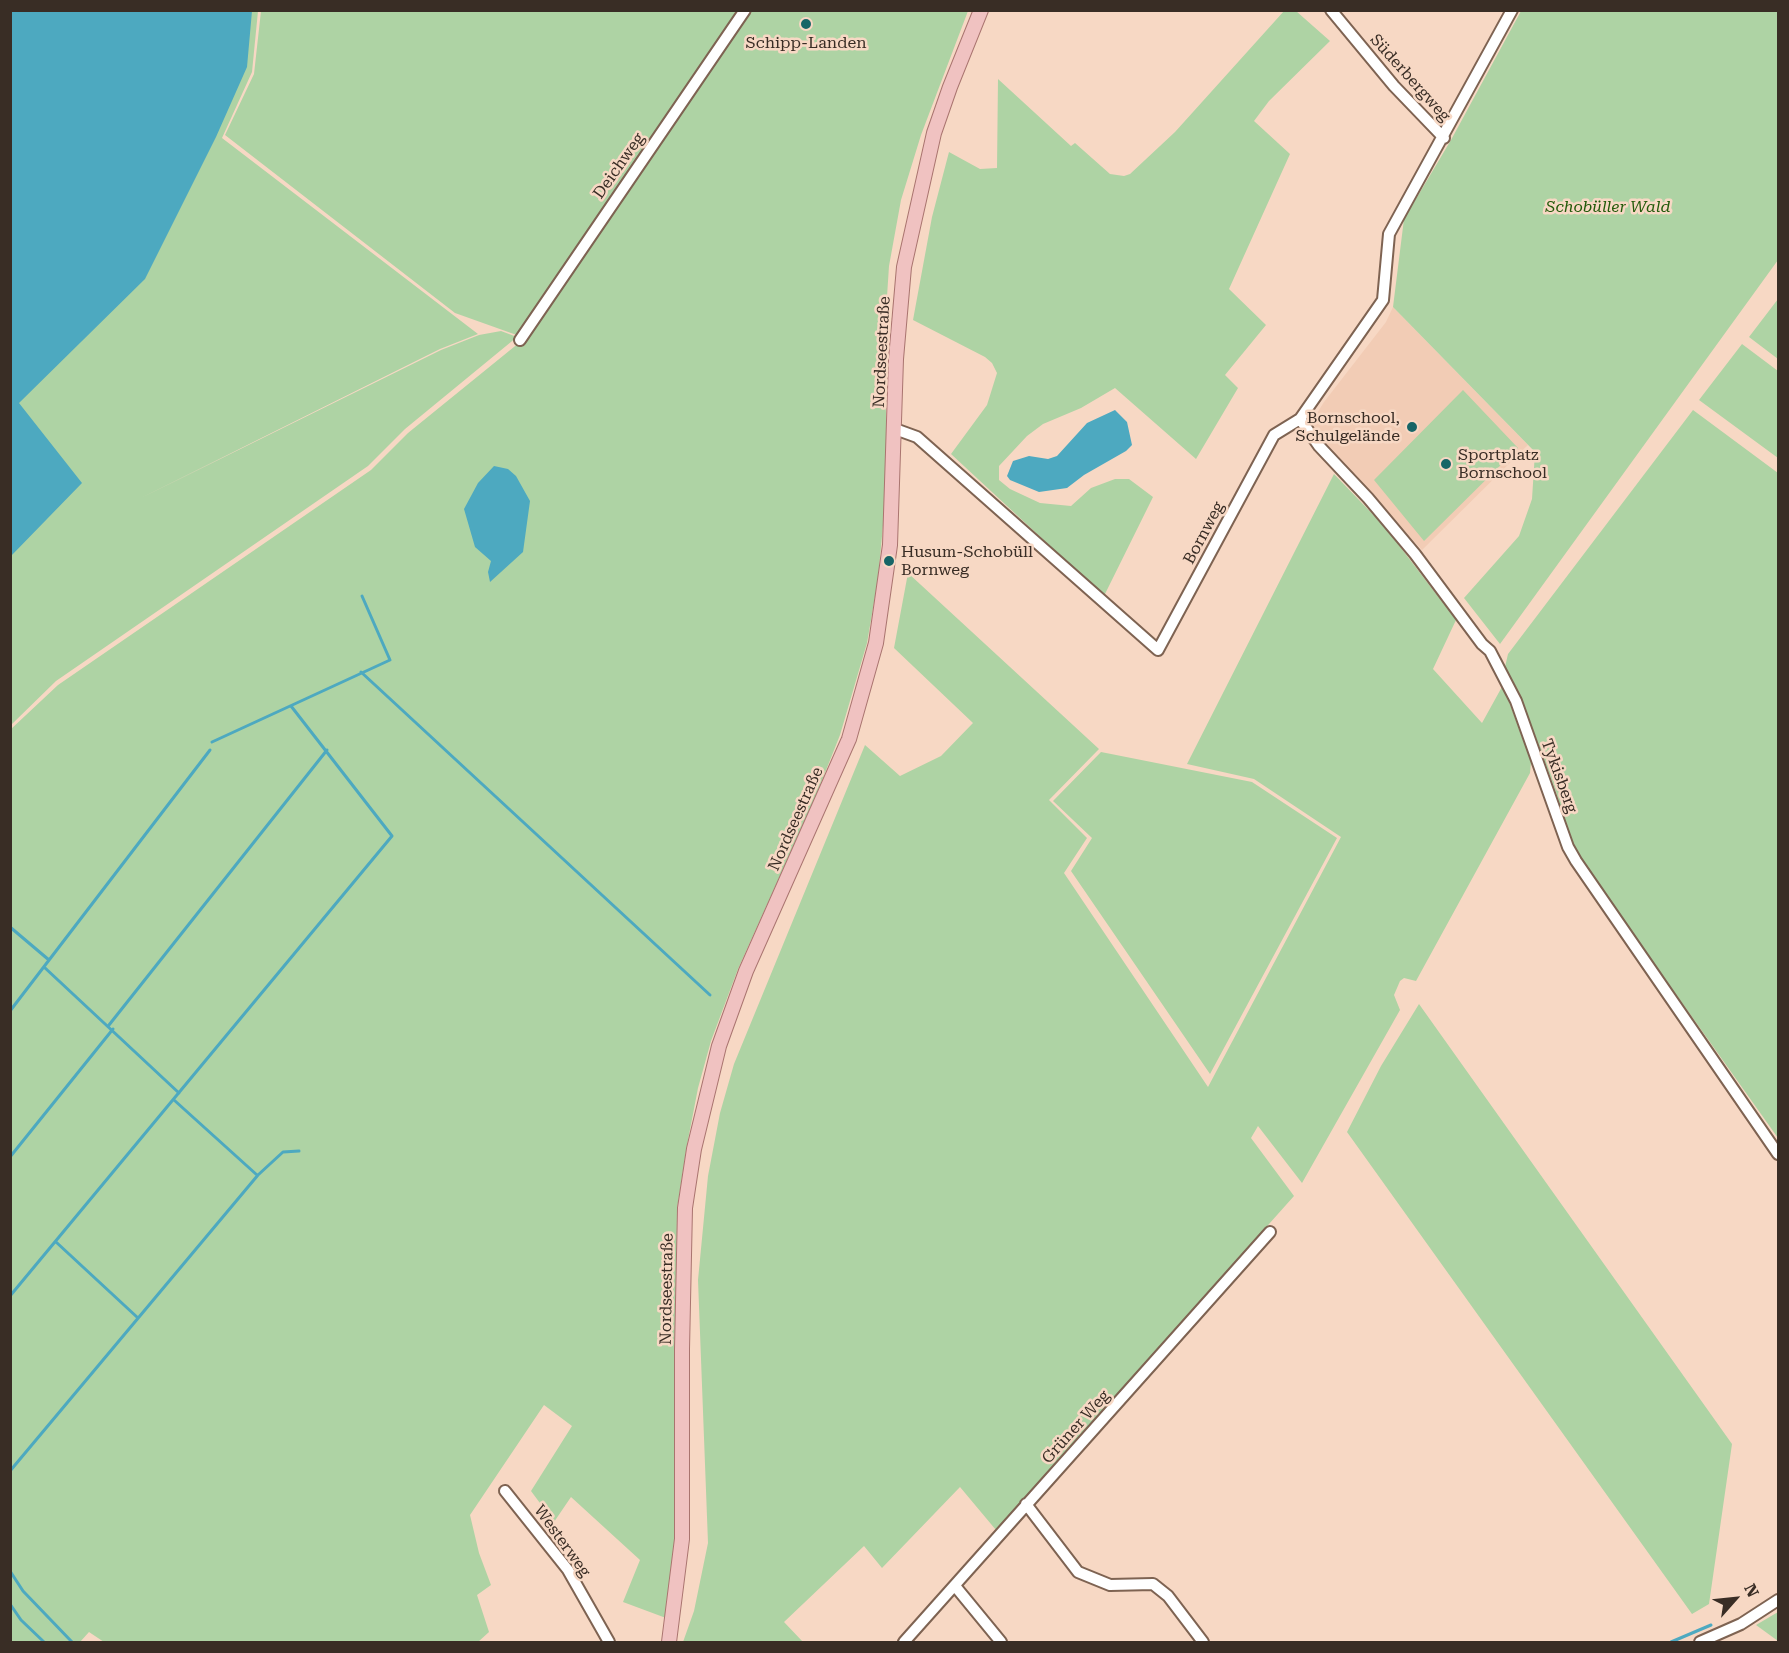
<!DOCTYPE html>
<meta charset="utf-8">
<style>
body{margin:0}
#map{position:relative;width:1789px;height:1653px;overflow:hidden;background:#f7d8c4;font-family:"Roboto Serif",serif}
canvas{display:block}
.frame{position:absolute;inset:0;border:12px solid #392d25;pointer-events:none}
.north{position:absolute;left:1705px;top:1569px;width:60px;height:60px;-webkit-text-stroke:4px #f7d8c4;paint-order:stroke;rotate:63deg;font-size:16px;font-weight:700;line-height:24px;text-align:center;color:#392d25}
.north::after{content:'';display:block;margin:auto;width:21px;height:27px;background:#392d25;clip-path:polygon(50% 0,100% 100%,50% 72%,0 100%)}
</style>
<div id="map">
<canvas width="1789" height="1653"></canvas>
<div class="frame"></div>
<div class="north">N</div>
</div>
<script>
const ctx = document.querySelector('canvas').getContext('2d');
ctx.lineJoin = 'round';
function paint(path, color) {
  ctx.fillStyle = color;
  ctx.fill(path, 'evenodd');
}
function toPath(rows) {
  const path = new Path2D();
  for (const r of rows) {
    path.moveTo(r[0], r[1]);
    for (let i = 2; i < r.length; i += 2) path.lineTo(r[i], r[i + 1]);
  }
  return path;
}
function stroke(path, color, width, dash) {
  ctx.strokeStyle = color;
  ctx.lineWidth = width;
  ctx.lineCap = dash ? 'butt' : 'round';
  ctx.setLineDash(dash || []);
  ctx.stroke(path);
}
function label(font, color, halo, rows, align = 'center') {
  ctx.font = font + ' "Roboto Serif",serif';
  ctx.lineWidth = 5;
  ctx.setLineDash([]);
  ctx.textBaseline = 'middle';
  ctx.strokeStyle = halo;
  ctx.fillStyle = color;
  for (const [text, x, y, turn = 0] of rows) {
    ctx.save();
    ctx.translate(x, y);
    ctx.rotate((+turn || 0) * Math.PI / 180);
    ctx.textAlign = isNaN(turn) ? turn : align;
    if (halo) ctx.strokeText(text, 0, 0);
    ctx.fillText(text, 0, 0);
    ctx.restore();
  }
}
paint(toPath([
 [1393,307,1528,445,1422,550,1325,446,1314,432,1311,423,1324,402,1386,322]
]), '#f2ccb5');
paint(toPath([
 [11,11,258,11,252,72,222,138,478,334,440,349,139,499,441,350,479,335,501,331,517,337,405,429,368,466,56,681,11,725],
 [261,11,968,11,921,135,901,200,889,266,882,373,886,412,886,493,878,579,867,643,840,735,815,798,738,969,711,1041,698,1088,687,1145,677,1209,675,1523,673,1575,666,1618,623,1602,640,1560,571,1497,554,1522,531,1491,572,1426,544,1405,470,1515,479,1553,491,1585,477,1595,489,1632,478,1642,104,1642,89,1632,80,1642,11,1642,10,730,58,685,371,470,408,433,525,338,455,313,225,135,254,74],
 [1284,11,1296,11,1330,41,1269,101,1254,121,1290,154,1229,289,1266,325,1225,375,1238,388,1196,459,1115,388,1081,408,1043,424,1027,436,999,466,999,480,1010,489,1040,503,1071,506,1091,488,1115,479,1129,479,1153,497,1104,596,951,454,987,405,997,373,992,363,985,357,913,320,932,217,949,152,980,169,997,168,998,79,1071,146,1075,143,1110,174,1124,176,1130,174,1175,132],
 [1521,11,1778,11,1778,260,1500,644,1464,598,1519,536,1532,499,1535,452,1393,307,1404,219,1451,140],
 [1778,299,1778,359,1749,337],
 [1742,344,1778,371,1778,458,1699,400],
 [1463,390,1518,448,1424,541,1374,480],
 [1693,410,1778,473,1778,1138,1582,862,1572,843,1556,792,1519,692,1505,667,1508,654],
 [1334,474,1385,527,1456,620,1433,669,1482,723,1503,685,1531,762,1530,773,1416,981,1404,978,1400,981,1394,995,1400,1010,1302,1183,1258,1126,1251,1138,1294,1196,996,1530,960,1487,882,1568,864,1546,784,1622,803,1642,683,1642,694,1611,708,1543,698,1280,708,1176,720,1113,734,1064,865,745,900,776,941,756,973,723,894,648,908,573,1099,749,1049,800,1087,838,1064,873,1208,1087,1341,837,1254,779,1187,764],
 [1101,752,1252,782,1337,838,1210,1074,1071,871,1092,838,1053,801],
 [1419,1004,1732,1444,1709,1604,1692,1614,1347,1132,1381,1066],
 [1778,1612,1778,1641,1756,1625]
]), '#aed3a4');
paint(toPath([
 [11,10,252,11,247,67,216,137,145,279,19,403,82,483,11,556],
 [1115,410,1127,422,1132,445,1126,451,1084,475,1067,488,1039,492,1010,480,1007,476,1013,461,1029,456,1048,459,1057,456,1087,423],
 [494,466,508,469,516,476,530,501,523,552,490,582,488,572,491,561,475,547,464,509,478,483]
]), '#4da9c0');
stroke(toPath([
 [361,672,710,995],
 [212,742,390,660,362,596],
 [10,927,49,960],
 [44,967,179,1093],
 [10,1011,210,750],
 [109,1025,327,750],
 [174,1100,257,1175],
 [10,1157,113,1029],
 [56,1242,138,1318],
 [10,1296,392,836,291,706],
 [10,1471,258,1175,283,1152,299,1151],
 [10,1571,23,1591,72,1642],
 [10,1604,21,1620,44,1642],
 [1671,1642,1711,1625]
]), '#4da9c0', 3);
const minor = toPath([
 [1331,10,1394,86,1444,138],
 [520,340,745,10],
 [1300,419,1319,446,1368,498,1415,554,1482,644,1490,651,1516,701,1568,847,1576,861,1778,1154],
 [895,429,917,437,1158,650,1274,435,1300,419,1383,300,1389,234,1512,10],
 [505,1491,568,1570,609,1642],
 [1026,1504,1078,1572,1110,1585,1153,1584,1168,1596,1203,1642],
 [955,1586,1001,1642],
 [904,1642,1270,1232],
 [1700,1642,1741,1624,1778,1600]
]);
const major = toPath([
 [669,1642,682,1539,682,1349,685,1208,694,1149,719,1046,746,971,849,739,876,643,890,545,896,359,904,267,934,133,950,87,981,10]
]);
stroke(minor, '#7e6352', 14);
stroke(major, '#a9746f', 16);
stroke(minor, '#fff', 10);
stroke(major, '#f0c2c1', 14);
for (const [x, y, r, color] of [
 [806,24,6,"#176567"],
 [1412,427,6,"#176567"],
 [1446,464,6,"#176567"],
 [889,561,6,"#176567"]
]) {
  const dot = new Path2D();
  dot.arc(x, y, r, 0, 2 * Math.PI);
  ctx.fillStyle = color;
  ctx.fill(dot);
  stroke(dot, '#f7d8c4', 2);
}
label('16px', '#392d25', '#f7d8c4', [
 ["Schipp-Landen",806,43,"center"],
 ["Bornschool,",1400,418,"right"],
 ["Schulgelände",1400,436,"right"],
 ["Sportplatz",1458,455],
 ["Bornschool",1458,473],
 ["Husum-Schobüll",901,552],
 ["Bornweg",901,570]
], 'left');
label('16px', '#392d25', '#f7d8c4', [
 ["Süderbergweg",1410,78,48],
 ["Deichweg",619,166,-55],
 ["Nordseestraße",882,352,-87],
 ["Bornweg",1204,533,-62],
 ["Tykisberg",1559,776,70],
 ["Nordseestraße",796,819,-66],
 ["Nordseestraße",667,1289,-89],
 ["Grüner Weg",1076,1427,-48],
 ["Westerweg",562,1541,54]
]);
label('italic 16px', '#225a0a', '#f7d8c4', [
 ["Schobüller Wald",1608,207]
]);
</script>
